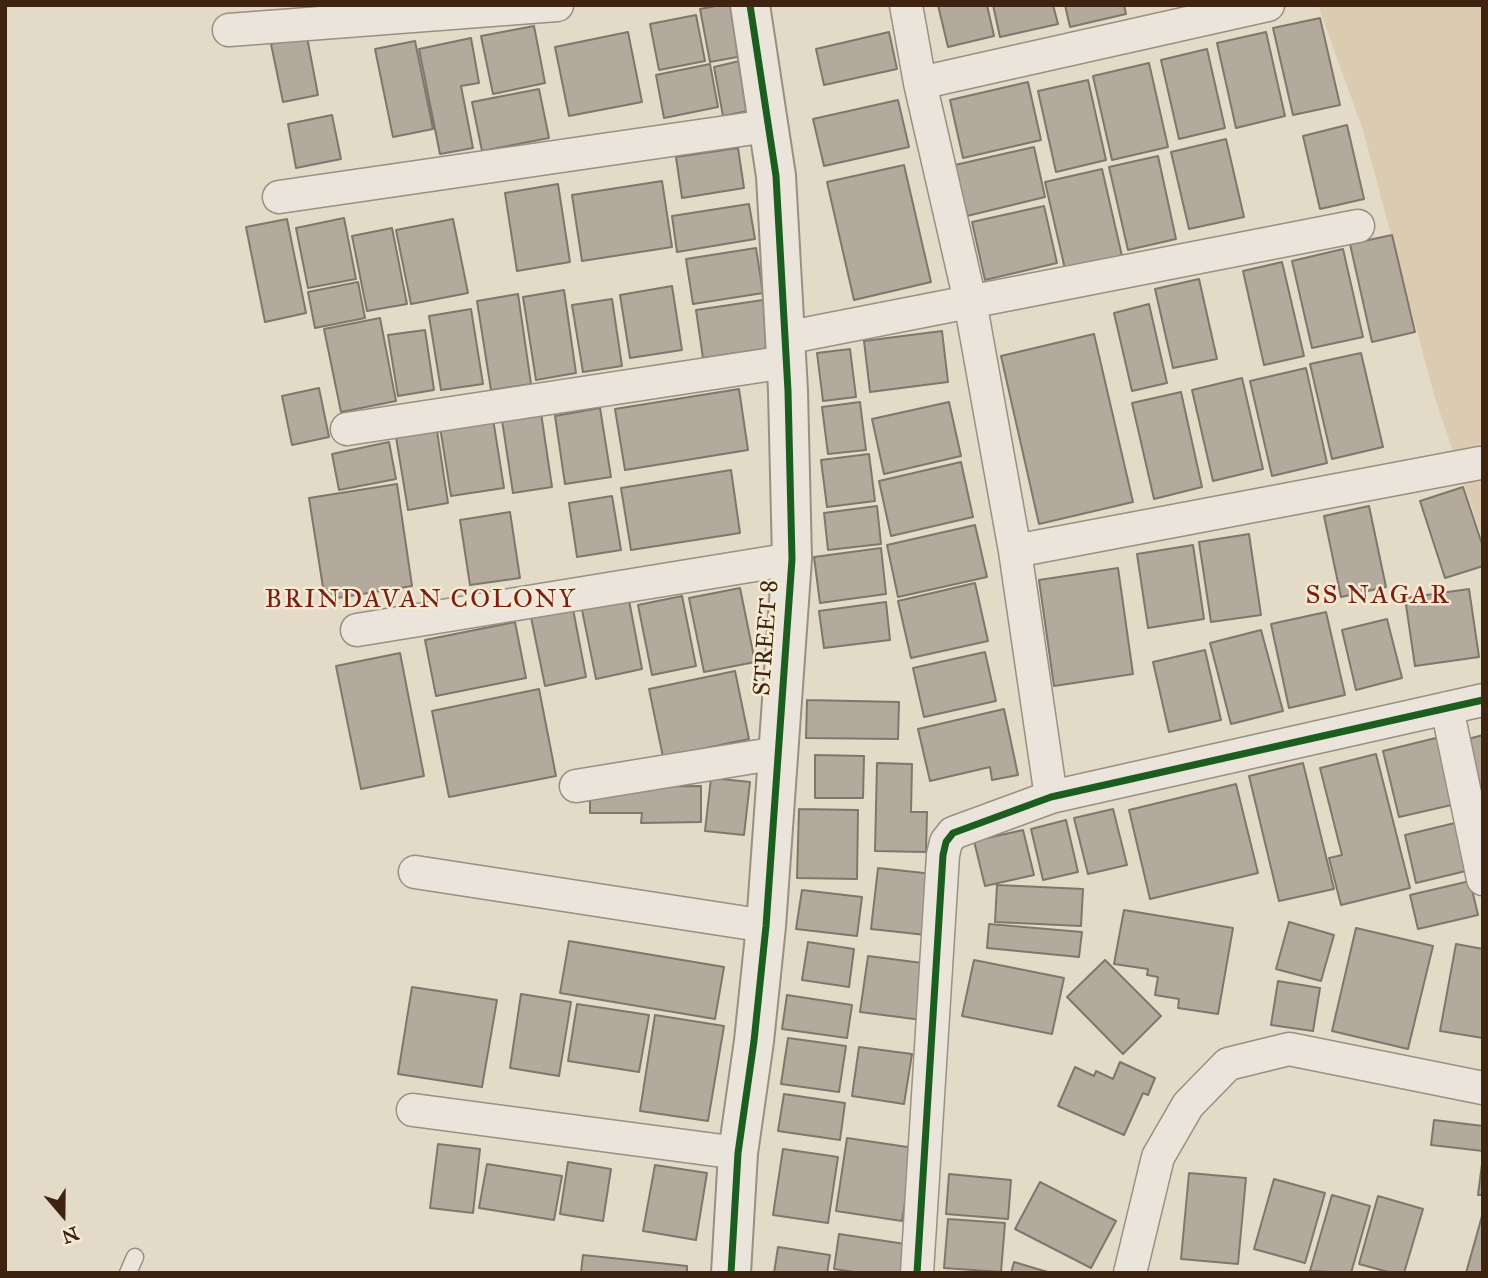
<!DOCTYPE html>
<style>
body{margin:0}
#map{position:relative;width:1488px;height:1278px;overflow:hidden;background:#e4dac8;font-family:"IM FELL Great Primer",serif}
canvas{display:block}
.frame{position:absolute;inset:0;border:7px solid #3d2310;pointer-events:none}
.north{position:absolute;left:28px;top:1180px;width:70px;height:70px;-webkit-text-stroke:5px #f6ead3;paint-order:stroke;rotate:160deg;font-size:19px;font-weight:700;line-height:28px;text-align:center;color:#3d2310}
.north::after{content:'';display:block;margin:auto;width:24px;height:32px;background:#3d2310;clip-path:polygon(50% 0,100% 100%,50% 72%,0 100%)}
</style>
<div id="map">
<canvas width="1488" height="1278"></canvas>
<div class="frame"></div>
<div class="north">N</div>
</div>
<script>
const ctx = document.querySelector('canvas').getContext('2d');
ctx.lineJoin = 'round';
function paint(path, color) {
  ctx.fillStyle = color;
  ctx.fill(path, 'evenodd');
}
function toPath(rows) {
  const path = new Path2D();
  for (const r of rows) {
    path.moveTo(r[0], r[1]);
    for (let i = 2; i < r.length; i += 2) path.lineTo(r[i], r[i + 1]);
  }
  return path;
}
function stroke(path, color, width, dash) {
  ctx.strokeStyle = color;
  ctx.lineWidth = width;
  ctx.lineCap = dash ? 'butt' : 'round';
  ctx.setLineDash(dash || []);
  ctx.stroke(path);
}
function label(font, color, halo, rows, align = 'center') {
  ctx.font = font + ' "IM FELL Great Primer",serif';
  ctx.lineWidth = 5;
  ctx.setLineDash([]);
  ctx.textBaseline = 'middle';
  ctx.strokeStyle = halo;
  ctx.fillStyle = color;
  for (const [text, x, y, turn = 0] of rows) {
    ctx.save();
    ctx.translate(x, y);
    ctx.rotate((+turn || 0) * Math.PI / 180);
    ctx.textAlign = isNaN(turn) ? turn : align;
    if (halo) ctx.strokeText(text, 0, 0);
    ctx.fillText(text, 0, 0);
    ctx.restore();
  }
}
paint(toPath([
 [1318,5,1483,5,1483,540,1435,398,1363,130]
]), '#dacbb1');
const building = toPath([
 [721,5,738,5,748,55,710,62,700,9,721,5],
 [938,5,987,5,994,36,948,47,938,5],
 [993,5,1053,5,1058,24,1000,37,993,5],
 [1065,5,1124,5,1126,14,1070,27,1065,5],
 [696,15,705,61,659,70,650,24,696,15],
 [1320,18,1340,105,1293,115,1273,28,1320,18],
 [534,26,545,83,493,94,481,36,534,26],
 [628,32,642,102,569,116,555,47,628,32],
 [889,32,897,69,824,85,816,49,889,32],
 [1266,32,1285,116,1236,128,1217,43,1266,32],
 [307,37,318,95,283,102,271,44,307,37],
 [471,38,479,83,461,86,473,148,440,154,419,49,471,38],
 [415,41,433,129,393,137,375,49,415,41],
 [1207,49,1225,128,1179,139,1161,60,1207,49],
 [744,60,753,110,723,116,714,67,744,60],
 [1149,63,1168,147,1112,160,1093,76,1149,63],
 [710,64,718,107,664,118,656,75,710,64],
 [1088,80,1106,160,1056,172,1038,91,1088,80],
 [1028,82,1041,140,963,158,950,100,1028,82],
 [539,89,549,138,482,151,472,102,539,89],
 [898,100,909,147,824,166,813,119,898,100],
 [332,115,341,159,296,168,288,124,332,115],
 [1347,125,1364,199,1320,209,1303,136,1347,125],
 [1226,139,1244,217,1189,229,1171,152,1226,139],
 [1034,147,1045,197,967,216,955,165,1034,147],
 [738,148,744,188,682,198,676,157,738,148],
 [1158,156,1176,239,1128,250,1109,167,1158,156],
 [904,165,931,282,854,300,827,182,904,165],
 [1102,169,1122,256,1065,269,1045,182,1102,169],
 [662,181,672,247,582,261,572,195,662,181],
 [558,184,570,262,517,271,505,193,558,184],
 [749,204,755,239,677,252,672,216,749,204],
 [1044,206,1057,263,985,280,972,222,1044,206],
 [344,218,356,279,308,288,296,228,344,218],
 [287,219,306,313,265,322,246,227,287,219],
 [453,219,468,293,411,304,396,230,453,219],
 [392,228,407,304,367,311,352,236,392,228],
 [1392,235,1415,332,1372,342,1350,244,1392,235],
 [756,248,763,293,693,304,686,259,756,248],
 [1343,249,1363,337,1312,348,1292,261,1343,249],
 [1282,262,1304,356,1264,365,1243,271,1282,262],
 [1199,279,1217,359,1173,368,1155,289,1199,279],
 [358,282,365,318,315,328,308,292,358,282],
 [672,286,682,350,630,358,620,295,672,286],
 [564,290,576,373,536,380,523,297,564,290],
 [518,294,531,384,491,390,477,301,518,294],
 [612,299,622,366,583,372,572,305,612,299],
 [763,300,770,348,703,358,696,310,763,300],
 [1149,304,1167,383,1132,391,1114,313,1149,304],
 [471,309,483,384,441,390,429,316,471,309],
 [380,318,396,401,341,412,324,329,380,318],
 [425,330,434,390,398,396,388,335,425,330],
 [942,331,948,382,870,392,864,341,942,331],
 [1094,334,1133,502,1039,524,1001,356,1094,334],
 [850,349,856,397,823,401,817,353,850,349],
 [1361,353,1383,447,1332,459,1310,364,1361,353],
 [1306,368,1327,463,1272,476,1250,381,1306,368],
 [1242,378,1263,469,1213,481,1192,390,1242,378],
 [319,388,329,437,292,445,282,396,319,388],
 [739,389,748,450,625,470,615,409,739,389],
 [1181,392,1202,487,1154,499,1132,403,1181,392],
 [860,402,866,450,828,454,822,407,860,402],
 [949,402,961,456,884,474,872,419,949,402],
 [600,408,611,477,565,484,555,416,600,408],
 [541,413,552,487,513,493,502,420,541,413],
 [493,419,504,488,451,496,440,427,493,419],
 [437,431,448,503,408,510,396,437,437,431],
 [389,442,396,479,339,490,332,454,389,442],
 [869,454,875,501,827,507,821,460,869,454],
 [961,462,973,517,891,536,879,481,961,462],
 [731,470,740,533,631,550,621,488,731,470],
 [397,484,412,586,325,600,309,498,397,484],
 [1463,487,1483,547,1483,566,1445,578,1420,501,1463,487],
 [612,496,621,550,577,557,569,503,612,496],
 [877,506,881,544,828,550,824,513,877,506],
 [1369,506,1386,587,1341,597,1324,516,1369,506],
 [510,512,520,578,470,585,460,520,510,512],
 [975,525,987,577,898,597,887,545,975,525],
 [1249,534,1261,615,1211,622,1199,542,1249,534],
 [1193,545,1204,619,1148,628,1137,554,1193,545],
 [881,548,886,594,820,603,814,557,881,548],
 [1118,568,1133,674,1054,686,1039,580,1118,568],
 [975,583,988,641,911,658,898,601,975,583],
 [740,588,755,662,704,672,689,598,740,588],
 [1469,589,1479,657,1415,666,1405,598,1469,589],
 [628,595,642,669,596,679,581,605,628,595],
 [682,596,696,666,652,675,638,605,682,596],
 [886,602,890,640,824,648,819,611,886,602],
 [573,609,586,677,545,686,531,617,573,609],
 [1326,612,1345,695,1289,708,1271,624,1326,612],
 [1387,619,1402,678,1356,690,1342,630,1387,619],
 [515,622,526,678,436,696,425,640,515,622],
 [1261,630,1283,711,1231,724,1210,643,1261,630],
 [1205,650,1221,720,1169,732,1153,662,1205,650],
 [985,652,996,701,924,717,913,668,985,652],
 [400,653,424,776,361,789,336,666,400,653],
 [735,671,749,739,663,757,649,689,735,671],
 [539,689,556,776,449,797,432,711,539,689],
 [807,700,899,702,898,739,806,738,807,700],
 [1004,709,1018,775,992,780,990,767,930,781,918,729,1004,709],
 [1483,735,1483,790,1480,791,1468,739,1483,735],
 [1440,737,1456,804,1399,817,1383,751,1440,737],
 [1376,754,1410,888,1341,905,1329,858,1342,855,1320,768,1376,754],
 [815,755,864,756,863,798,815,798,815,755],
 [877,763,912,764,911,812,927,812,926,852,875,851,877,763],
 [1303,763,1334,889,1279,901,1249,776,1303,763],
 [711,778,750,782,744,835,705,831,711,778],
 [1236,784,1258,873,1150,899,1129,810,1236,784],
 [701,786,701,822,641,823,642,813,590,813,590,787,701,786],
 [799,809,858,810,857,879,797,878,799,809],
 [1113,809,1127,865,1088,874,1074,818,1113,809],
 [1066,820,1078,872,1043,880,1031,829,1066,820],
 [1459,822,1470,870,1416,883,1405,835,1459,822],
 [1023,830,1034,875,985,886,974,841,1023,830],
 [878,868,933,874,926,935,871,929,878,868],
 [1470,881,1478,915,1418,929,1410,895,1470,881],
 [997,885,1083,889,1081,926,995,922,997,885],
 [802,890,862,897,857,936,796,929,802,890],
 [1124,910,1233,928,1218,1014,1178,1008,1179,999,1155,995,1158,977,1147,975,1148,969,1114,964,1124,910],
 [1289,922,1334,935,1321,981,1276,969,1289,922],
 [989,924,1082,932,1079,957,987,948,989,924],
 [1356,928,1433,946,1408,1049,1332,1031,1356,928],
 [569,941,724,967,715,1019,560,993,569,941],
 [808,942,854,949,849,987,802,980,808,942],
 [1456,944,1483,949,1483,1038,1440,1031,1456,944],
 [868,956,930,964,922,1020,860,1012,868,956],
 [974,960,1064,978,1052,1034,962,1016,974,960],
 [1105,960,1161,1016,1123,1054,1067,997,1105,960],
 [1278,981,1320,988,1313,1031,1271,1025,1278,981],
 [412,987,497,1000,482,1087,398,1074,412,987],
 [521,994,571,1002,559,1076,510,1068,521,994],
 [787,995,852,1005,847,1038,782,1029,787,995],
 [577,1004,649,1015,639,1072,568,1061,577,1004],
 [655,1015,724,1026,708,1121,640,1111,655,1015],
 [788,1038,846,1046,839,1092,781,1084,788,1038],
 [859,1047,912,1054,904,1104,852,1096,859,1047],
 [1120,1062,1155,1078,1148,1095,1143,1093,1124,1135,1058,1106,1075,1067,1094,1076,1096,1071,1113,1079,1120,1062],
 [784,1094,845,1103,840,1140,778,1131,784,1094],
 [1434,1120,1483,1126,1483,1151,1431,1145,1434,1120],
 [847,1138,914,1148,902,1221,836,1211,847,1138],
 [438,1144,480,1149,473,1213,430,1208,438,1144],
 [783,1149,838,1157,828,1223,773,1215,783,1149],
 [1483,1156,1483,1195,1478,1195,1483,1156],
 [568,1162,611,1169,603,1221,560,1214,568,1162],
 [487,1164,562,1176,554,1220,479,1208,487,1164],
 [655,1165,707,1173,696,1240,643,1231,655,1165],
 [1189,1173,1246,1178,1238,1264,1181,1259,1189,1173],
 [949,1174,1011,1180,1008,1219,946,1214,949,1174],
 [1274,1179,1325,1193,1305,1263,1254,1249,1274,1179],
 [1040,1182,1116,1221,1091,1268,1015,1229,1040,1182],
 [1332,1195,1370,1206,1351,1273,1310,1271,1332,1195],
 [1378,1196,1423,1209,1404,1273,1392,1273,1359,1264,1378,1196],
 [1482,1216,1483,1273,1466,1273,1482,1216],
 [948,1219,1005,1223,1001,1272,944,1268,948,1219],
 [839,1234,905,1244,901,1273,861,1273,834,1269,839,1234],
 [778,1247,830,1255,827,1273,774,1273,778,1247],
 [583,1255,687,1266,687,1273,581,1273,583,1255],
 [1014,1262,1051,1273,1011,1273,1014,1262]
]);
paint(building, '#b3aa9d');
stroke(building, '#80766b', 2);
const service = toPath([
 [128,1273,135,1257]
]);
const minor = toPath([
 [906,5,920,83,970,301,1015,551,1051,797],
 [229,30,557,5],
 [920,83,1268,5],
 [279,197,768,126],
 [785,338,1358,226],
 [347,429,786,362],
 [1015,551,1480,463],
 [357,630,792,559],
 [1447,708,1483,879],
 [576,786,778,753],
 [415,872,766,926],
 [413,1110,738,1153],
 [917,1273,943,855,946,842,953,833,1051,797,1483,700],
 [1130,1273,1158,1157,1188,1105,1228,1064,1289,1049,1483,1088]
]);
const tertiary = toPath([
 [731,1273,738,1153,754,1041,766,926,792,559,788,391,776,176,750,5]
]);
stroke(service, '#998f83', 19);
stroke(minor, '#998f83', 35);
stroke(tertiary, '#998f83', 42);
stroke(service, '#eae4db', 16);
stroke(minor, '#eae4db', 32);
stroke(tertiary, '#eae4db', 38);
stroke(toPath([
 [731,1273,738,1153,754,1041,766,926,792,559,788,391,776,176,750,5],
 [917,1273,943,855,946,842,953,833,1051,797,1483,700]
]), '#1b5e20', 7);
label('24px', '#3d2310', '#f6ead3', [
 ["STREET 8",767,638,-86]
]);
ctx.letterSpacing = '2px';
label('26px', '#7a1f14', '#f6ead3', [
 ["SS NAGAR",1378,597],
 ["BRINDAVAN COLONY",421,601]
]);
ctx.letterSpacing = '0px';
</script>
